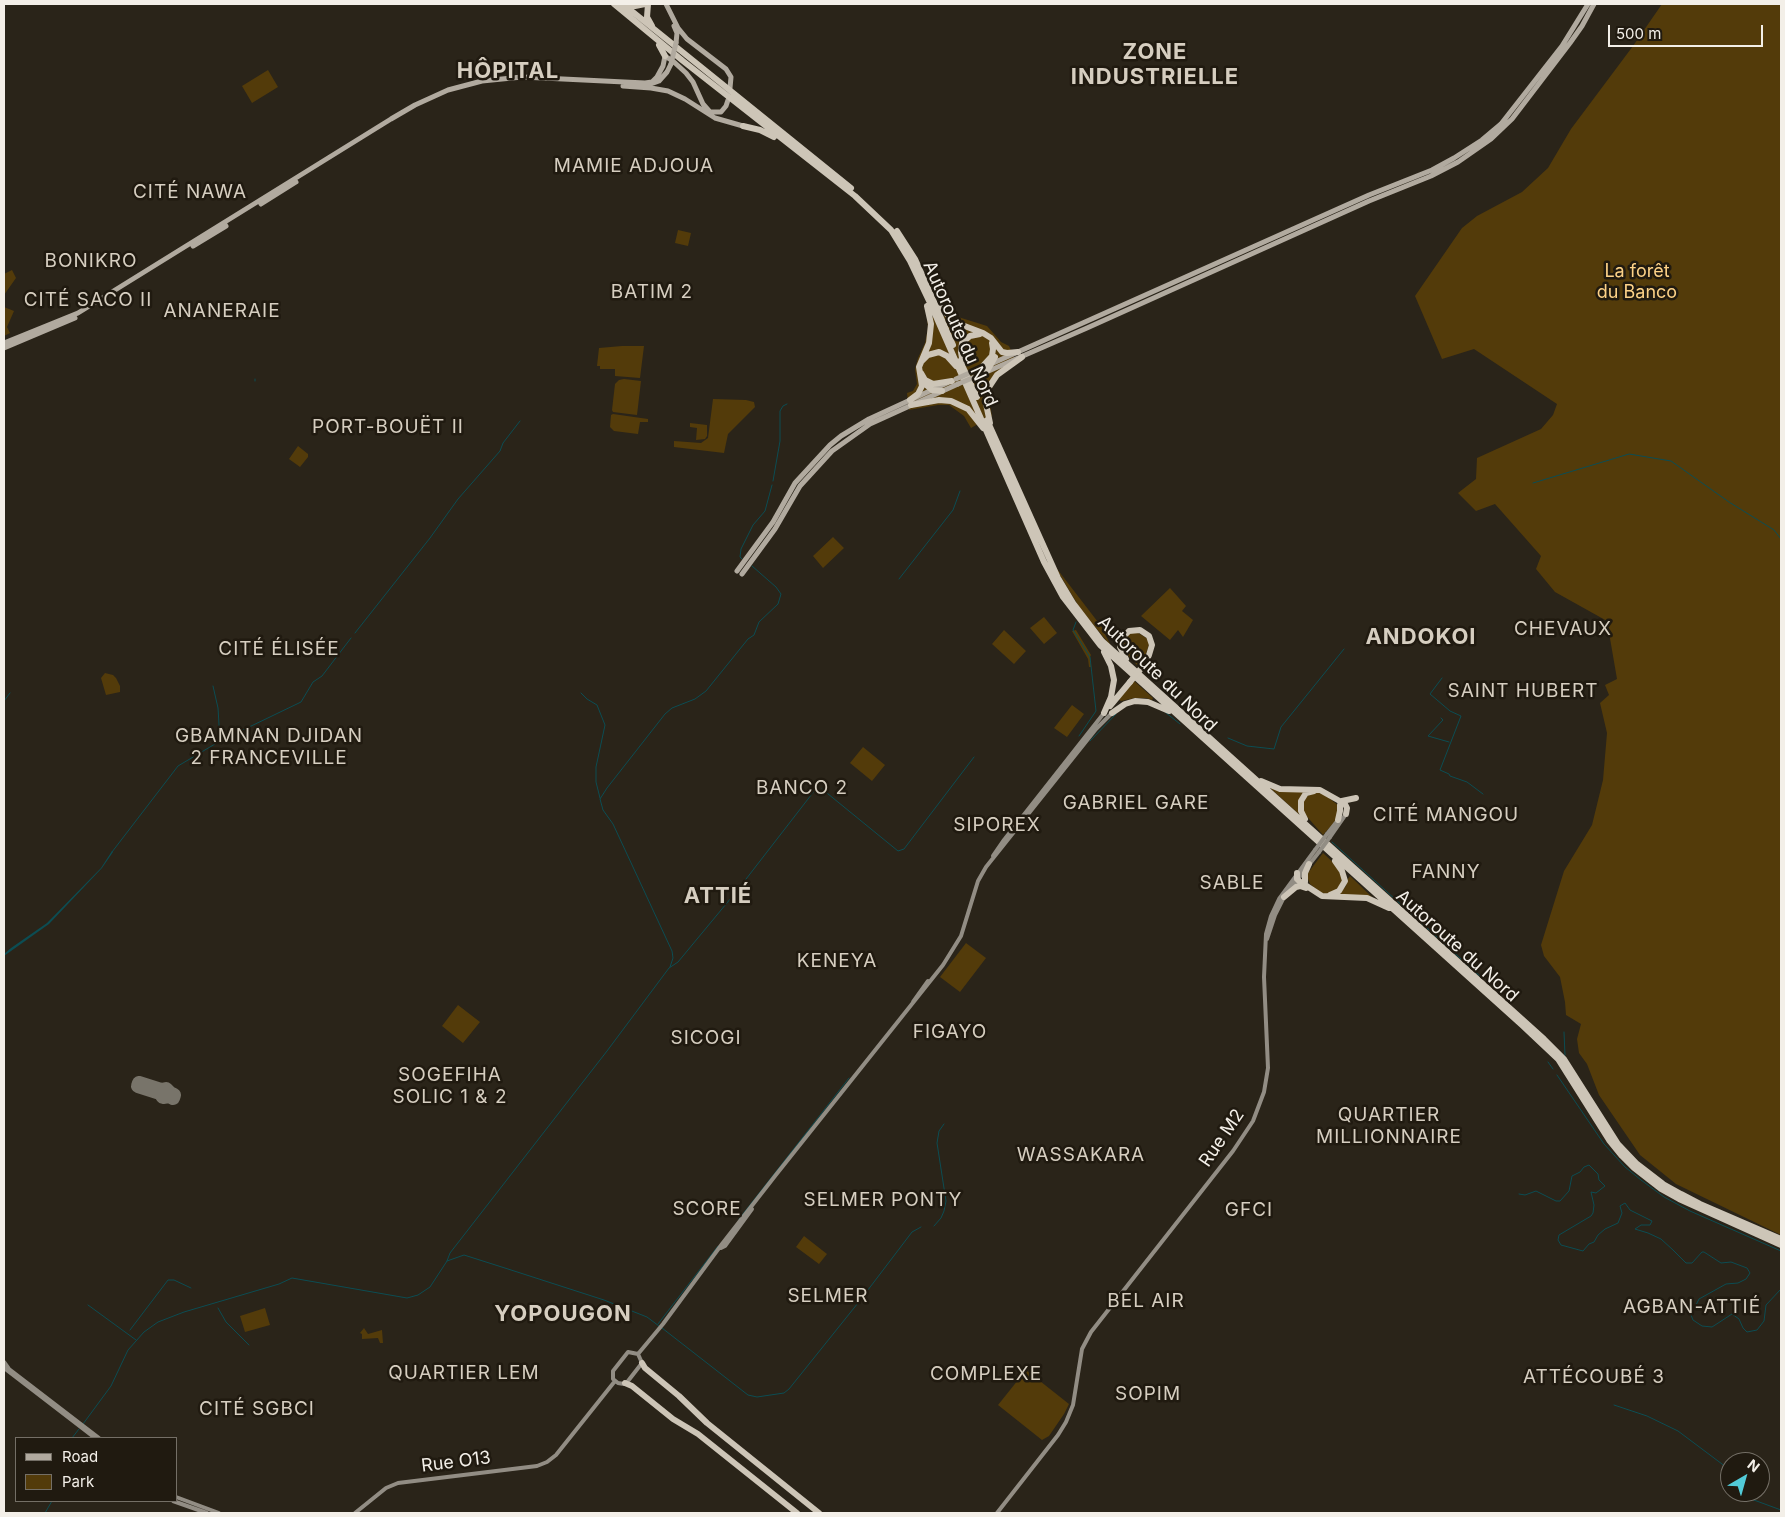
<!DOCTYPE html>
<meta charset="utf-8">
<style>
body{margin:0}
#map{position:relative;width:1785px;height:1517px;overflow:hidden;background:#2a2419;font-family:Inter,sans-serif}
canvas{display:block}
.frame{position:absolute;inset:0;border:5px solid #f3efe8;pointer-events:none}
.legend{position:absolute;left:15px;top:1437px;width:162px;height:65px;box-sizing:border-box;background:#201a10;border:1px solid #746f66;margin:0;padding:6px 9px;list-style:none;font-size:15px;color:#f3efe8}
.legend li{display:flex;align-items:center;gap:10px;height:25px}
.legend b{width:25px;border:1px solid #746f66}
.north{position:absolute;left:1720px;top:1452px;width:50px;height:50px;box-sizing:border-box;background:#201a10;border:1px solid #746f66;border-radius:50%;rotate:38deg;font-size:14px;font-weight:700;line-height:20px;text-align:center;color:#f3efe8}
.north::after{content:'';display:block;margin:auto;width:18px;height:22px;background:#52cbd8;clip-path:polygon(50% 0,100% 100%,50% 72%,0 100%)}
.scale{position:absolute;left:1608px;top:25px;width:155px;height:22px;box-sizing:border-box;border:2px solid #f3efe8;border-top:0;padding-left:6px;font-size:15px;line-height:18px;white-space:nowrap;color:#f3efe8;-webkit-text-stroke:4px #201a10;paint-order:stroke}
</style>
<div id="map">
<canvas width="1785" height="1517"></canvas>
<div class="frame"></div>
<ul class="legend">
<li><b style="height:6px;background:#b1aa9f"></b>Road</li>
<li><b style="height:14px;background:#533b0a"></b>Park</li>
</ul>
<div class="north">N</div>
<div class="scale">500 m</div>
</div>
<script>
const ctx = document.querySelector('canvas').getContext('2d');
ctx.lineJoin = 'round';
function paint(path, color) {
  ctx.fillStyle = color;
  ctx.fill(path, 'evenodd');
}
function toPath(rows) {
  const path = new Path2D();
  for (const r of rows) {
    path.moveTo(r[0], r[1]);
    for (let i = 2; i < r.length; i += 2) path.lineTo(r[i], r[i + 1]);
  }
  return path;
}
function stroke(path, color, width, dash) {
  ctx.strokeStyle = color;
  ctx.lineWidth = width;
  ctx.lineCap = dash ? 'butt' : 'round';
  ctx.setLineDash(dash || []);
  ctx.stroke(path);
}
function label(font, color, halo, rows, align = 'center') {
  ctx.font = font + ' Inter,sans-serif';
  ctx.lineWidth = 5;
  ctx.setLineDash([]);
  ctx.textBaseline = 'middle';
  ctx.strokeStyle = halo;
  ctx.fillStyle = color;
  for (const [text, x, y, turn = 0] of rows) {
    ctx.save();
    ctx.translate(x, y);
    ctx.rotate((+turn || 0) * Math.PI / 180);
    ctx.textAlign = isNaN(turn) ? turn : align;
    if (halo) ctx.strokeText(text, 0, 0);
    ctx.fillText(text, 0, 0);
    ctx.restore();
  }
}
paint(toPath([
 [1662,4,1781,4,1781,1235,1676,1184,1640,1155,1599,1095,1587,1064,1579,1053,1577,1039,1581,1024,1566,1015,1565,1002,1560,977,1544,956,1541,945,1564,871,1592,825,1603,780,1607,733,1600,703,1609,695,1605,685,1617,679,1607,621,1555,592,1536,569,1541,556,1495,504,1476,511,1458,493,1476,479,1477,458,1541,429,1553,415,1557,404,1474,349,1442,359,1415,296,1462,228,1477,216,1522,192,1548,168,1571,129,1633,46],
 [268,70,278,87,252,103,242,86],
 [678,230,691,233,688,246,675,243],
 [12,270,16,278,4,295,4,274],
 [4,307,14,311,7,327,10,333,4,336],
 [955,316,987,326,1001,342,1009,346,1017,364,1002,373,993,385,989,399,992,416,971,428,964,416,949,405,938,405,909,410,907,393,913,391,917,384,915,369,918,358,925,343,928,328,927,317],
 [622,346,644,346,640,378,615,376,615,369,600,369,600,366,597,366,599,348],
 [624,379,641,381,637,415,613,412,612,410,615,384,619,380],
 [713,399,746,400,754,402,755,407,728,434,724,453,674,447,674,441,701,443,708,438],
 [613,414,648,419,648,422,640,422,638,434,614,431,610,427,611,415],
 [690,423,707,425,707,436,705,439,696,440,697,428,690,427],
 [298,446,308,454,308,457,300,467,289,459],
 [833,537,844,548,823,568,813,556],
 [1054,565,1101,626,1111,646,1081,610],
 [1170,588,1186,606,1182,611,1193,620,1183,637,1178,630,1170,640,1141,616],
 [1044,617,1057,633,1044,644,1030,628],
 [1004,630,1026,651,1014,664,992,644],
 [1076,630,1091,655,1090,657,1091,667,1089,667,1088,659,1072,631],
 [1135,631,1148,639,1149,644,1146,654,1137,665,1124,651,1122,640,1125,635],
 [105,673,113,675,116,678,120,686,120,692,106,695,101,678],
 [1133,680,1153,698,1152,700,1146,698,1135,698,1121,701,1118,699],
 [1072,705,1084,714,1067,737,1054,728],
 [863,747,885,765,872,781,850,763],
 [1268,786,1306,790,1301,816],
 [1314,792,1324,794,1339,806,1337,819,1323,835,1303,812,1303,801,1305,797],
 [1323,853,1337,866,1344,878,1339,891,1325,894,1320,892,1310,884,1308,879,1308,873],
 [1350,876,1372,897,1337,896,1346,886,1347,880],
 [966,943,986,958,960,992,940,977],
 [458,1005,480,1022,463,1043,442,1026],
 [804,1236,827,1254,819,1264,796,1247],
 [265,1308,270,1325,245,1332,240,1316],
 [364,1328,368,1334,382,1330,383,1343,380,1343,378,1338,362,1339,362,1334,360,1333],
 [1026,1370,1069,1404,1064,1414,1049,1436,1042,1440,998,1405]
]), '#533b0a');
paint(toPath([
 [112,851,113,852,102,868,49,924,4,956,4,954,11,948,47,923,101,868]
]), '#0c4d53');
stroke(toPath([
 [255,379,255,381],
 [773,481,780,441,780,411,783,406,787,404],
 [1533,483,1629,454,1671,461,1729,502,1774,530,1781,539],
 [742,559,740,557,741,549,753,525,765,511,772,485],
 [899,579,953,510,960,491],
 [1076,622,1073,630,1090,657,1096,711,1079,736],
 [355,633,430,538,458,499,500,451,503,443,520,421],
 [1442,678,1430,694,1450,711,1461,716,1440,770,1449,774,1450,776,1467,782,1483,794],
 [213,686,218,708,220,741],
 [581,693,587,699,597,705,605,725,596,767,596,782,600,798],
 [4,701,10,693],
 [1165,712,1180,724],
 [1441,718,1443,720,1428,736,1449,742],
 [1228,738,1247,746,1274,749,1281,727,1344,649],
 [1090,741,1116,714],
 [822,789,898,851,904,849,974,757],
 [1332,842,1482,978],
 [112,852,178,766,220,741,301,702,313,682,322,676,351,638],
 [670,967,673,958,672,951,613,824,603,810,600,799,607,788,665,714,672,708,695,699,706,691,748,639,754,635,759,622,778,604,781,594,776,587,752,566],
 [1564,1032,1565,1055],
 [1548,1062,1553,1069],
 [1557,1075,1604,1144,1625,1167,1641,1180,1664,1197,1690,1211,1781,1251],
 [1519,1194,1525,1195,1536,1191,1556,1201,1560,1201,1569,1191,1572,1176,1580,1172,1584,1167,1589,1165,1598,1174,1599,1180,1605,1186,1596,1193,1591,1192,1594,1205,1593,1213,1591,1216,1559,1235,1558,1240,1561,1245,1583,1251,1589,1244,1594,1242,1598,1235,1605,1229,1618,1223,1622,1213,1620,1206,1625,1203,1630,1210,1652,1221,1650,1225,1641,1225,1635,1229,1648,1233,1661,1239,1673,1250,1686,1263,1692,1263,1702,1252,1704,1252,1721,1263,1731,1262,1747,1268,1750,1273,1746,1279,1738,1283,1726,1284,1699,1299,1691,1315,1693,1320,1702,1326,1712,1327,1732,1314,1739,1319,1743,1328,1747,1332,1757,1330,1764,1321,1766,1305,1781,1289],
 [739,1219,849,1078],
 [934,1226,941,1218,944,1211,946,1201,937,1143,939,1131,944,1124],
 [447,1261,464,1255,508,1269,604,1300,647,1317,659,1326],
 [88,1305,136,1340],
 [218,1308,226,1322,249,1345],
 [658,1324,718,1246],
 [662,1328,748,1395,757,1397,784,1393,789,1389,858,1303,912,1232,921,1227],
 [130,1330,168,1280,174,1280,191,1288],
 [1614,1405,1647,1416,1678,1431,1730,1470],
 [83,1424,111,1386,128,1350,144,1332,158,1322,184,1312,279,1284,292,1278,407,1298,418,1295,430,1287,447,1261,450,1253,607,1051,669,968,678,962,736,892,815,790],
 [72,1438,79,1429],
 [1737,1492,1739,1494],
 [1743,1496,1781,1510],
 [45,1513,52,1501]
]), '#0c4d53', 1);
stroke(toPath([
 [139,1083,161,1090,166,1089,170,1093,174,1095,173,1098,169,1096,163,1097,160,1093,138,1086,139,1083]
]), '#78746a', 14);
stroke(toPath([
 [1327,834,1338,820],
 [1330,837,1346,814],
 [993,856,1004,840,1104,713],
 [1267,939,1275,915,1284,897,1319,852],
 [913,1002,928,981],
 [721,1248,725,1246,752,1209],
 [628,1352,638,1354,642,1363,628,1381,624,1384,618,1383,613,1379,613,1371,628,1352],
 [638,1354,663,1324,722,1244,775,1176,943,965,961,936,978,881,986,867,1096,729,1112,713],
 [4,1362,9,1369,99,1438],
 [4,1368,95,1438],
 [176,1497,219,1513],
 [173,1501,207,1513],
 [355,1513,386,1488,398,1483,537,1466,547,1462,556,1455,615,1381],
 [997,1513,1058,1435,1066,1422,1073,1405,1082,1349,1091,1332,1233,1151,1253,1121,1264,1092,1268,1068,1264,977,1266,934,1271,916,1279,899,1315,850]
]), '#928d84', 4);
stroke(toPath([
 [666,4,678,28,687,39,726,69,731,77,730,88],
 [674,26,677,33,676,43],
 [648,85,659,81,667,72,671,64],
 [623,86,651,88,668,91,685,99,715,118,743,126],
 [261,204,296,182],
 [193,246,226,226],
 [4,343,78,313,391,119,415,105,448,90,482,81,522,77,645,83,652,82,657,77,663,66,665,56,674,62,686,73,693,82,703,104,710,112,721,112,726,106,728,100],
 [4,348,75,318],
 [991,364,1369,195,1432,170,1454,158,1482,140,1501,124,1562,46,1588,4],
 [977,376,1087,328,1369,201,1431,176,1458,162,1491,139,1512,119,1570,43,1582,26,1594,4],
 [737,571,773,522,795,483,830,445,841,436,869,419,947,383],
 [742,574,775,529,800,486,832,451,870,424,958,384]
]), '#b1aa9f', 5);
stroke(toPath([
 [614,4,683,61,855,196,891,230,910,261,931,305,1044,562,1063,597,1100,645,1523,1026,1558,1059,1609,1140,1622,1156,1634,1168,1661,1189,1679,1199,1781,1245],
 [623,4,851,188],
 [624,4,635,6,645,4],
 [648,4,647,17,652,26],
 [659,45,665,56],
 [743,126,760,130,774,137],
 [897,231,915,259,953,345],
 [939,305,954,322,983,333,991,338,1002,352,1007,353,1018,352],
 [922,361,928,355,939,352,947,356,956,366],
 [960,361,977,397],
 [963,364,961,352,962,343,970,336,980,334],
 [981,368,992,356,993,349,992,343],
 [987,371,995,357],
 [921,373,925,380,933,384,952,381],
 [923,382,932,390,942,391],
 [910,400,918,394,922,386,919,367,929,343,931,324,927,306],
 [911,405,939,400,951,401,968,409,983,428],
 [987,420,1058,578,1073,603,1102,641,1544,1039,1564,1059,1618,1144,1637,1164,1663,1184,1681,1194,1700,1204,1781,1239],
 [990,423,986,404,989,387,997,375,1022,357],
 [1126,659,1120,647,1121,639,1129,631,1140,630,1149,636,1152,645,1149,655,1143,666],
 [1110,706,1130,682],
 [1104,713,1111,697,1114,680,1111,666,1104,652],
 [1112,713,1125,704,1135,701,1148,702,1169,711],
 [1261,781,1280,789,1320,790,1345,804,1347,808,1346,814],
 [1342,801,1356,798],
 [1305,819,1301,811,1301,801,1306,793,1314,791],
 [1338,820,1340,811,1340,805],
 [1297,873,1297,879,1299,881,1322,896,1367,898,1389,908],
 [1305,882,1305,873,1309,864],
 [1330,895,1339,891,1345,881,1342,871,1335,861],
 [1284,897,1296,887,1300,886,1306,888],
 [642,1363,645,1368,679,1396,707,1423,819,1513],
 [625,1383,632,1386,673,1419,698,1434,797,1513]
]), '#cdc5b7', 6);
stroke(toPath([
 [1315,850,1327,834],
 [1319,852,1330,837]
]), '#928d84', 4);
stroke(toPath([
 [671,64,676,43],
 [956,379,974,371],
 [958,384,977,376]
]), '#b1aa9f', 5);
stroke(toPath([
 [1130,682,1143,666]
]), '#cdc5b7', 6);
label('18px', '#fdd287', '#201a10', [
 ["La forêt",1637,272],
 ["du Banco",1637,293]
]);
label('18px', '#f3efe8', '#201a10', [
 ["Autoroute du Nord",960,334,66],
 ["Autoroute du Nord",1157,674,44],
 ["Autoroute du Nord",1457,946,42],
 ["Rue M2",1222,1138,-56],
 ["Rue O13",456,1462,-7]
]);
ctx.letterSpacing = '1px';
label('19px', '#d6cec0', '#201a10', [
 ["MAMIE ADJOUA",634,166],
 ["CITÉ NAWA",190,192],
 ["BONIKRO",91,261],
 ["BATIM 2",652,292],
 ["CITÉ SACO II",88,300],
 ["ANANERAIE",222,311],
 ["PORT-BOUËT II",388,427],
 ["CHEVAUX",1563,629],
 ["CITÉ ÉLISÉE",279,649],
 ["SAINT HUBERT",1523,691],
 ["GBAMNAN DJIDAN",269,736],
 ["2 FRANCEVILLE",269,758],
 ["BANCO 2",802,788],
 ["GABRIEL GARE",1136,803],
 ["CITÉ MANGOU",1446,815],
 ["SIPOREX",997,825],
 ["FANNY",1446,872],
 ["SABLE",1232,883],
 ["KENEYA",837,961],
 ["FIGAYO",950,1032],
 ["SICOGI",706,1038],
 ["SOGEFIHA",450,1075],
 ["SOLIC 1 & 2",450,1097],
 ["QUARTIER",1389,1115],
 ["MILLIONNAIRE",1389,1137],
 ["WASSAKARA",1081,1155],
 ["SELMER PONTY",883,1200],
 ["SCORE",707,1209],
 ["GFCI",1249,1210],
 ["SELMER",828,1296],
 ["BEL AIR",1146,1301],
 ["AGBAN-ATTIÉ",1692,1307],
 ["QUARTIER LEM",464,1373],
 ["COMPLEXE",986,1374],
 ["ATTÉCOUBÉ 3",1594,1377],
 ["SOPIM",1148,1394],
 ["CITÉ SGBCI",257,1409]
]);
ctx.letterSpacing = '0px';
ctx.letterSpacing = '1px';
label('bold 22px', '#d6cec0', '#201a10', [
 ["ZONE",1155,52],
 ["INDUSTRIELLE",1155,77],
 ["HÔPITAL",508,71],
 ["ANDOKOI",1421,637],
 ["ATTIÉ",718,896],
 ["YOPOUGON",563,1314]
]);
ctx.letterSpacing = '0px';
</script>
